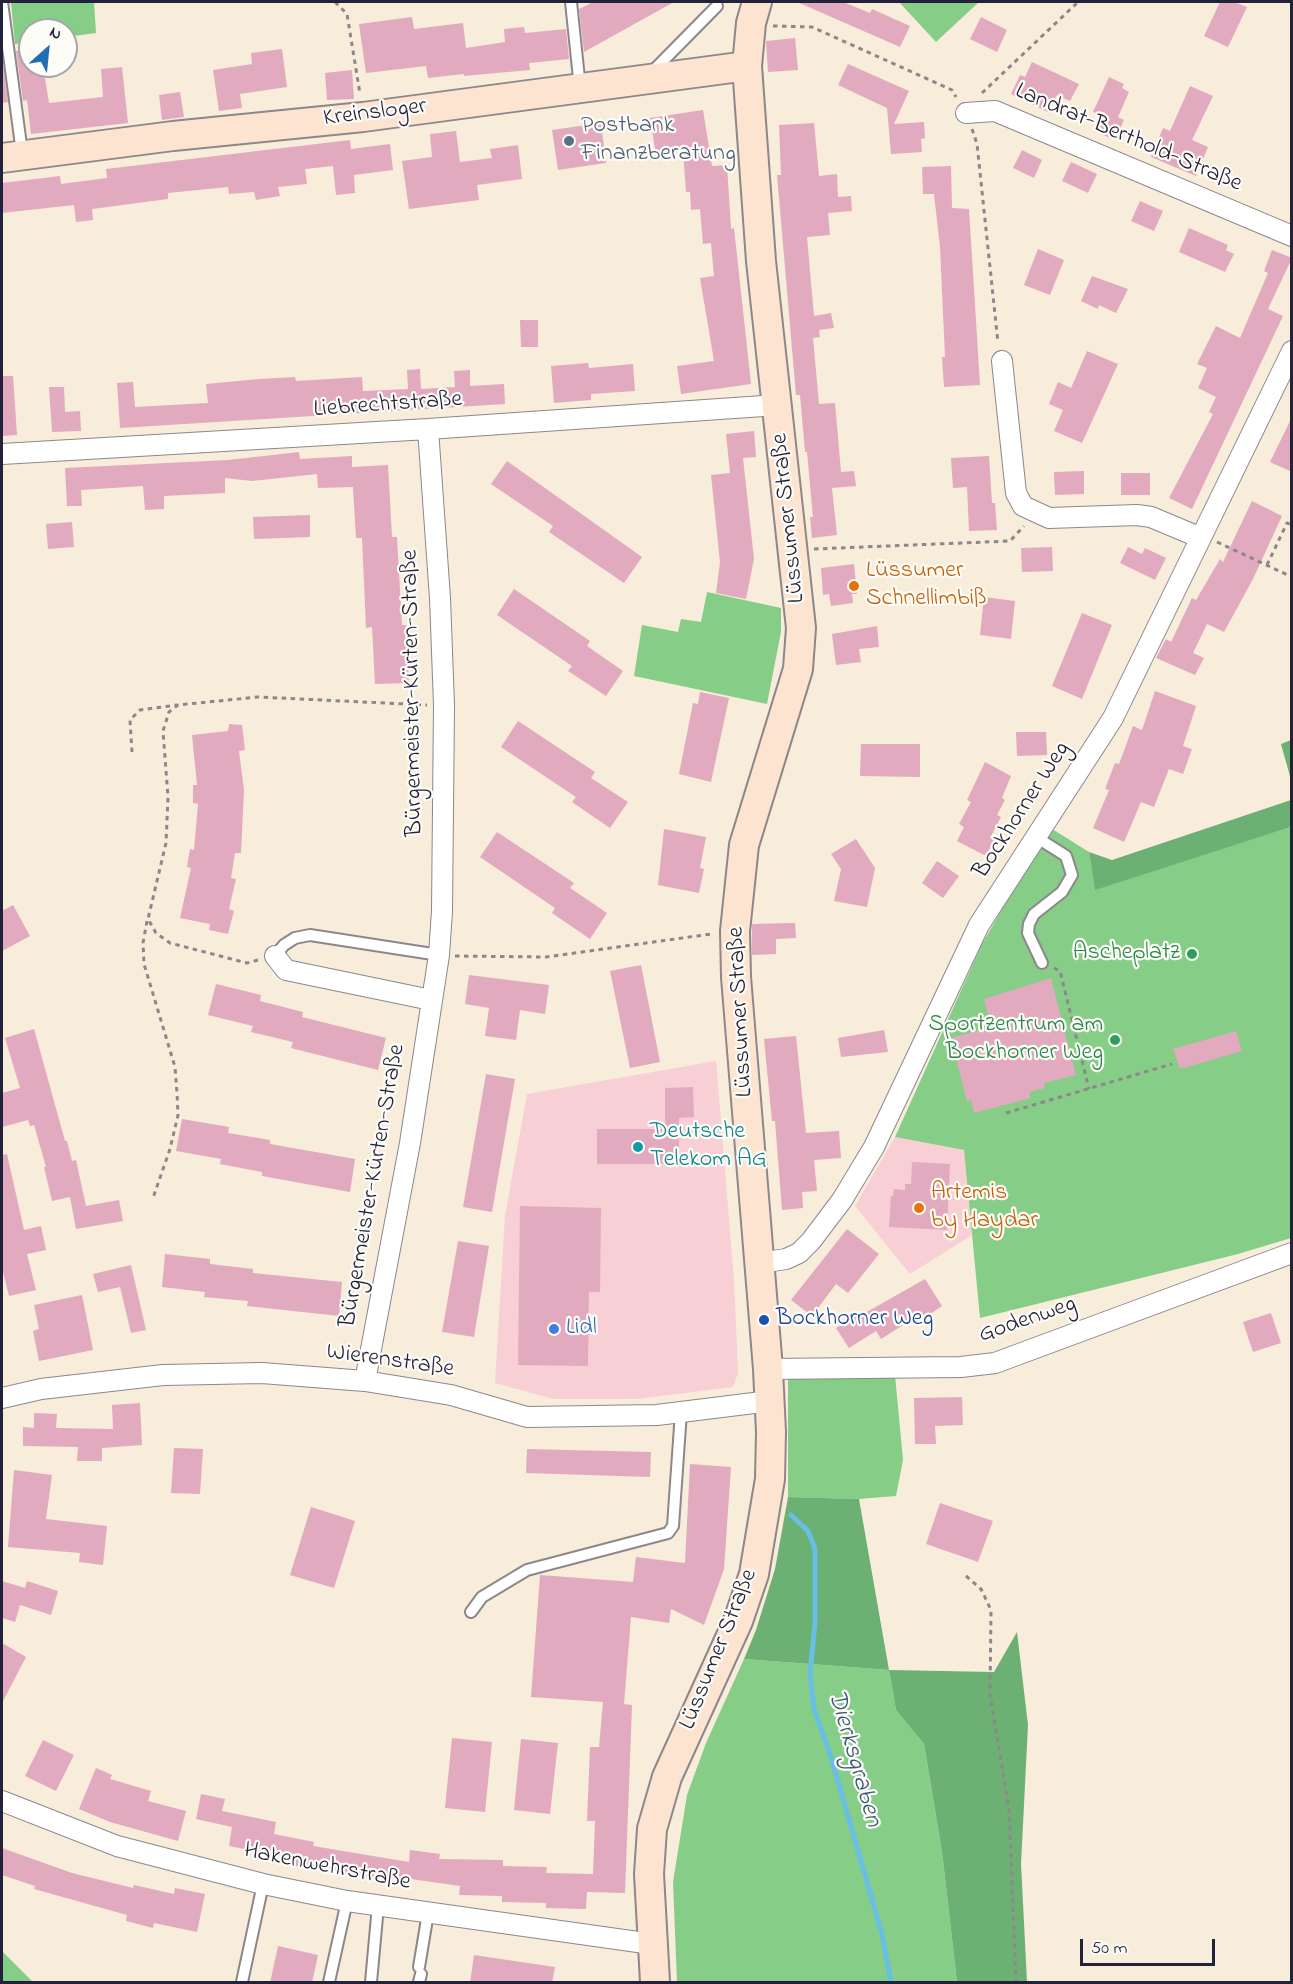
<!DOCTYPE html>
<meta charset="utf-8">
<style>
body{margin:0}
#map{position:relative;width:1293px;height:1984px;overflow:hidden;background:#f8ecdb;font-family:"Indie Flower",sans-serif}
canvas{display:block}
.frame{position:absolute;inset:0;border:3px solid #22223b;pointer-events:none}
.north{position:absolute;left:18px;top:18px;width:60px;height:60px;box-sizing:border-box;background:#fdfcf7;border:2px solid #a5a5ac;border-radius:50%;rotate:27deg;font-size:16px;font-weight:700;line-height:24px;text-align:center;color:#22223b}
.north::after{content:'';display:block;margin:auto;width:21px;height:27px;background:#1f6fb2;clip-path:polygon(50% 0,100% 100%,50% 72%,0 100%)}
.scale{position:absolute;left:1080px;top:1939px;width:135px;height:27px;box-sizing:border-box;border:3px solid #22223b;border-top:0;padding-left:8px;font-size:18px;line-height:21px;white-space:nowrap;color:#22223b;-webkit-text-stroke:4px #fdfcf7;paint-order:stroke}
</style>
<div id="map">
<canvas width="1293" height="1984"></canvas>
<div class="frame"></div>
<div class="north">N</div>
<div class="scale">50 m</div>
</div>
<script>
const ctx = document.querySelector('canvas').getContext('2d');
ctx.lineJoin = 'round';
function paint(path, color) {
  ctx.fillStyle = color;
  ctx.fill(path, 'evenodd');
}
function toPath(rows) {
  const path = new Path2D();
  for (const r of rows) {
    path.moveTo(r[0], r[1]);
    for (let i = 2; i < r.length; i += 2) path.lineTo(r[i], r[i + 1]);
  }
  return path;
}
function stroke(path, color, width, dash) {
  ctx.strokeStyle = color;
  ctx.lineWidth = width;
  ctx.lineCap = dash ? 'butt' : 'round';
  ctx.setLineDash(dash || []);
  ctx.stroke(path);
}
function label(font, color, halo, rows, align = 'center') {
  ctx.font = font + ' "Indie Flower",sans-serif';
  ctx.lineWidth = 4.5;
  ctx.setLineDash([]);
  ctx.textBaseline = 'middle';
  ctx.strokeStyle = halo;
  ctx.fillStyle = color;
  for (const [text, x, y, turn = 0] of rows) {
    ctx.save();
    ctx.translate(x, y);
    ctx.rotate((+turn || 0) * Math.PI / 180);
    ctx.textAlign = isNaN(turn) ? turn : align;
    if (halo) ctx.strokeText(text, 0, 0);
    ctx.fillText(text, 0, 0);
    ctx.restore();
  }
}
paint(toPath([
 [716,1061,734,1281,738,1373,733,1387,637,1399,554,1399,495,1383,505,1216,527,1094],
 [895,1137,964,1150,972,1235,910,1274,855,1206]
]), '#f7cfd4');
paint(toPath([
 [11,2,94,2,96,33,66,37,66,30,30,30,30,42,15,44],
 [899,2,979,2,936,42],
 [707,592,781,608,781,632,767,704,634,676,642,625,678,632,681,619,701,622],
 [1049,827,1089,852,1095,889,1291,827,1291,1238,1238,1254,980,1318,964,1150,895,1137,982,944],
 [788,1375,895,1375,903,1460,896,1496,859,1499,788,1497],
 [744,1659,889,1670,896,1710,924,1744,942,1852,957,1982,677,1982,673,1882,687,1795,706,1743],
 [2,1951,33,1982,2,1982]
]), '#86cd88');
paint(toPath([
 [1291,740,1291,780,1281,744],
 [1291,800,1291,827,1095,890,1089,852,1112,860],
 [788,1497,859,1499,889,1670,994,1672,1017,1632,1028,1725,1021,1864,1027,1982,957,1982,942,1852,924,1744,896,1710,889,1670,744,1659,756,1630,775,1569]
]), '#6cb074');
stroke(toPath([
 [791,1515,808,1531,815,1549,815,1623,810,1673,814,1709,831,1757,882,1934,891,1982]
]), '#68bee5', 5);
paint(toPath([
 [593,2,674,2,584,52,579,9],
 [797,2,843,2,870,13,872,9,910,26,900,47],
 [1220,2,1234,2,1247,7,1228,47,1204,36],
 [412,17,414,29,463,23,466,48,505,42,504,29,524,27,525,33,566,29,569,59,529,63,530,70,464,76,464,74,428,78,426,66,366,73,359,24],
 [981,17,1007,30,997,52,970,39],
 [795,38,798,70,768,72,766,41],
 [282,49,287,87,240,94,242,108,219,111,213,70,252,64,251,53],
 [30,50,30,66,43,66,49,103,103,97,101,69,122,67,128,123,31,134,27,100,23,101,16,51],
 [2,57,8,102,2,103],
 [1032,62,1079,84,1070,101,1057,95,1048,112,1011,94,1020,75,1025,77],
 [848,64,909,91,894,124,924,122,925,138,921,139,922,152,891,154,887,108,838,85],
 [352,70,354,99,327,100,325,73],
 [1109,77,1124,84,1122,88,1129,92,1118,117,1124,120,1115,140,1094,131,1101,115,1093,112],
 [1190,86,1213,96,1192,140,1208,147,1196,176,1151,157,1163,128,1170,131],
 [180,92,184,117,162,120,159,95],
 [703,110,712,166,727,165,731,229,734,228,751,384,681,394,677,366,714,361,700,278,714,276,711,243,703,244,700,209,691,210,690,192,686,192,683,151,656,155,650,118],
 [601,123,606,163,558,170,552,130],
 [814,123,819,176,837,174,838,197,851,196,852,211,828,213,830,235,807,237,814,316,831,313,834,328,819,330,820,337,813,338,819,404,835,403,841,472,854,471,856,486,832,488,837,535,812,538,810,517,813,517,807,452,805,452,800,395,796,395,777,175,781,175,779,125],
 [456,131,460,162,492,158,490,149,518,145,522,179,477,185,479,200,409,209,402,161,432,157,430,134],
 [350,140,351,149,390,144,393,170,354,175,355,193,336,195,333,166,305,169,307,184,278,187,280,196,256,200,254,192,229,194,228,187,168,193,168,199,92,209,93,220,76,222,74,205,2,213,2,183,60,176,61,184,107,178,106,169],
 [1022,150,1042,160,1034,178,1013,168],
 [1071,162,1097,174,1088,193,1062,181],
 [951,166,952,208,969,209,980,385,944,387,942,357,945,357,940,247,934,194,923,194,922,167],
 [1140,201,1163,211,1154,231,1131,221],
 [1189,228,1228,245,1226,250,1234,254,1225,272,1179,252],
 [1038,249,1064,260,1050,295,1024,285],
 [1272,250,1292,258,1268,309,1283,316,1192,509,1169,498,1213,414,1209,412,1216,397,1198,388,1207,368,1197,364,1216,326,1240,338,1268,273,1264,271],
 [1092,276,1128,289,1116,313,1099,305,1098,309,1081,301],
 [520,320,538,320,538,347,521,347],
 [1087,351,1118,364,1082,443,1054,431,1063,410,1049,404,1058,382,1071,388],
 [588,363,589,368,633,364,635,391,591,394,591,400,554,403,551,366],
 [420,369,421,389,455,387,454,371,470,370,470,386,504,384,505,404,120,428,117,383,133,382,135,407,208,403,206,384,259,379,295,377,296,381,362,377,363,391,408,389,407,370],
 [2,376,13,376,17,435,2,436],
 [49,387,64,387,65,412,80,411,81,431,52,432],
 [1292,417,1292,472,1270,462],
 [754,431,756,457,743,458,754,559,746,599,716,593,720,562,711,475,730,473,726,434],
 [299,452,300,459,352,456,352,467,388,465,392,537,397,537,402,625,406,625,409,683,375,684,372,627,366,628,362,538,356,538,353,487,318,488,317,474,252,481,225,478,225,493,164,496,164,509,145,510,143,486,81,490,82,506,67,506,65,468,228,460],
 [989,456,992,503,995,503,997,530,969,531,967,487,953,488,951,458],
 [507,461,642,557,624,583,549,532,553,526,491,484],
 [1084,471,1084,494,1055,495,1054,472],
 [1121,473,1150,473,1150,495,1121,495],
 [1252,501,1282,516,1253,579,1224,632,1207,624,1193,653,1204,658,1195,675,1156,658,1166,639,1171,642,1192,598,1196,600,1220,559,1223,562],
 [310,515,310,537,254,539,253,517],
 [72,522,74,547,48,549,46,524],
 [1052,547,1053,571,1022,572,1021,548],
 [1128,547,1142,554,1145,548,1166,558,1155,580,1120,563],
 [854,564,857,594,852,594,853,603,831,606,829,594,823,595,821,568],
 [514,589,590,641,587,646,623,671,606,696,568,671,572,666,497,615],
 [984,597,1015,601,1011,639,980,635],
 [1082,613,1112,625,1082,699,1052,686],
 [877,626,879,647,859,649,861,662,836,665,832,634],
 [1155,691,1196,706,1183,746,1192,749,1183,774,1169,769,1154,807,1141,802,1124,842,1093,828,1109,790,1105,789,1115,763,1119,764,1133,726,1142,730],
 [700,692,729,698,711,782,679,774,693,703,698,704],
 [518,721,595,772,591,778,628,802,610,828,572,802,576,797,501,747],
 [229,724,242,725,245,750,239,751,244,790,241,853,235,853,231,878,236,879,229,909,234,911,228,934,209,930,210,924,180,918,191,868,187,867,190,849,194,850,198,804,193,803,193,785,197,785,192,735,228,731],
 [1016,732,1046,732,1047,755,1017,756],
 [861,744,920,744,920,777,860,776],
 [985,762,1011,776,1002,798,1005,800,997,815,1001,817,990,838,994,840,986,856,957,841,964,827,959,824,971,802,967,800],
 [664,829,706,837,700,868,704,869,699,893,658,885],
 [497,832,574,883,570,888,607,913,590,939,552,913,555,908,480,857],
 [856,839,875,868,867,907,834,901,841,869,831,854],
 [937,861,959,876,943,898,922,883],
 [13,905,30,936,2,951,2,911],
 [795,923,796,938,776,939,776,954,752,955,752,924],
 [641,965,660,1062,630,1068,610,971],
 [469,975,549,985,545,1014,520,1010,516,1040,485,1036,489,1008,465,1004],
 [1051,978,1076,1075,1044,1083,1045,1088,1029,1092,1031,1098,974,1113,971,1100,967,1101,951,1038,991,1027,984,999],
 [216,984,261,995,260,1001,303,1012,302,1017,386,1038,378,1070,291,1048,293,1042,251,1032,253,1026,208,1015],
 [34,1029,65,1141,67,1141,72,1161,76,1160,86,1206,119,1200,123,1221,76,1229,70,1197,52,1201,44,1167,46,1167,34,1125,30,1126,28,1120,2,1127,2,1093,20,1088,5,1038],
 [884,1030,888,1052,841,1057,838,1038],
 [1236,1031,1242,1051,1180,1069,1173,1049],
 [796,1036,806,1133,839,1131,841,1158,814,1160,817,1191,802,1192,803,1208,782,1210,775,1121,772,1121,764,1039],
 [486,1074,515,1079,492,1212,463,1207],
 [693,1087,694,1117,679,1118,679,1164,597,1164,597,1129,665,1129,665,1088],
 [182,1119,229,1127,228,1133,270,1140,270,1144,355,1159,350,1192,262,1176,262,1172,220,1164,221,1159,176,1151],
 [7,1154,24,1230,41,1226,46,1250,27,1254,36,1290,9,1296,2,1268,2,1155],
 [912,1162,950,1164,947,1230,889,1227,891,1196,893,1196,894,1189,905,1190,905,1184,911,1184],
 [520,1206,601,1208,600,1292,589,1292,588,1366,518,1365],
 [847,1229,879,1254,848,1293,836,1284,812,1316,791,1300],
 [458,1241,489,1246,474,1337,442,1332],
 [165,1254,210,1259,210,1264,253,1269,253,1273,342,1282,339,1316,247,1306,248,1301,204,1297,205,1292,162,1287],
 [131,1265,146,1330,131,1333,120,1287,98,1292,93,1274],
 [925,1279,942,1306,914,1325,911,1320,881,1339,876,1331,849,1348,836,1328,863,1311,865,1313],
 [82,1295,93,1350,39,1361,33,1331,39,1329,34,1305],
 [1271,1313,1281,1343,1253,1352,1243,1322],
 [962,1397,963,1425,935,1426,936,1444,915,1444,914,1398],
 [140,1403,142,1445,102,1448,102,1461,77,1461,78,1447,23,1446,23,1427,34,1428,34,1413,57,1414,56,1428,113,1429,112,1405],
 [174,1448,203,1449,200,1494,171,1493],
 [527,1449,651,1452,650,1477,526,1473],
 [690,1464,731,1467,724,1569,704,1625,671,1609,669,1623,631,1617,624,1704,632,1705,625,1893,587,1892,586,1909,546,1908,546,1903,502,1902,502,1896,459,1895,460,1886,390,1876,389,1881,284,1864,286,1857,229,1846,232,1827,196,1819,201,1794,225,1799,222,1811,276,1822,274,1834,314,1842,313,1846,409,1862,410,1850,440,1854,439,1859,503,1860,503,1866,547,1867,546,1873,593,1874,595,1821,587,1821,590,1747,599,1747,603,1702,531,1697,540,1575,633,1582,636,1557,685,1563],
 [14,1470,52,1475,46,1519,107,1526,103,1565,79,1562,80,1553,8,1547],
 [940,1503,993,1521,978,1562,926,1544],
 [311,1507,355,1521,334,1588,290,1575],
 [2,1581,25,1588,27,1581,58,1591,51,1615,20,1605,15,1622,2,1618],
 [2,1643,26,1657,2,1703],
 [452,1738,492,1742,485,1812,445,1808],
 [521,1739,558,1743,550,1814,514,1810],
 [43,1740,74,1755,56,1791,25,1776],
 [96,1768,112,1775,110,1779,151,1791,148,1801,186,1811,178,1841,110,1822,79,1809],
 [2,1848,72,1873,133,1888,134,1885,174,1894,175,1888,205,1894,197,1932,154,1923,153,1928,126,1921,127,1915,34,1889,35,1886,2,1875],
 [278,1946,318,1955,312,1983,270,1983],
 [474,1955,555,1967,552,1983,470,1983]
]), '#e2aabe');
const lane = toPath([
 [2,2,22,153],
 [571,2,580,88],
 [652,72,717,6],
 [1036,837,1066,856,1072,875,1062,892,1034,914,1029,924,1028,933,1042,963],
 [275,956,284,945,295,938,310,935,439,955],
 [471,1612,482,1597,527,1570,668,1533,673,1526,681,1412],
 [419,1967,428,1913],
 [242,1982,263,1884],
 [329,1982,347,1901],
 [371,1982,378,1906],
 [419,1982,421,1974]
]);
const street = toPath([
 [966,113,995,111,1292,236],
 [1002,361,1016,493,1023,506,1049,518,1137,515,1151,517,1201,538],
 [2,454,428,429,778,405],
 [275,956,286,970,431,1000],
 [760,1263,786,1259,799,1253,811,1241,842,1200,874,1147,979,925,1113,718,1292,351],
 [768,1369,961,1367,995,1363,1292,1253],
 [365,1381,410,1143,439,955,442,911,444,705,440,598,428,429],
 [2,1398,41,1389,163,1375,262,1373,365,1381,451,1395,527,1417,657,1415,770,1401],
 [2,1801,117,1846,263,1884,347,1901,652,1944]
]);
const secondary = toPath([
 [2,158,173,136,363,117,747,66],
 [655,1982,649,1874,652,1829,667,1777,738,1621,754,1574,770,1479,771,1432,768,1369,736,977,735,931,744,845,798,669,801,628,761,261,747,66,751,23,757,2]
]);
stroke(lane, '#8d878b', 14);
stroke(street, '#8d878b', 22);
stroke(secondary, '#8d878b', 32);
stroke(toPath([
 [335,2,347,14,360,94],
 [773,26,812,27,952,90,956,97],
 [982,93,1078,2],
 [972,129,977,144,998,343],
 [1217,542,1292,577],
 [814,549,1010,541,1024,526],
 [1267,565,1287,523,1292,525],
 [132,752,130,720,140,710,177,705],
 [147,921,143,943,144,964,175,1067,177,1093,178,1115,170,1149,153,1198],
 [455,956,546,957,711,934],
 [258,960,247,963,170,943,156,933,148,919,166,843,168,797,163,731,169,712,178,705,258,697,427,705],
 [1054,968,1060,971,1089,1089],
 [1006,1113,1172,1064],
 [966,1576,981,1589,991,1610,990,1695,1009,1809,1016,1982]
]), '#8d878b', 3, [4.5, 4.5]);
stroke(lane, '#fff', 10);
stroke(street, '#fff', 20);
stroke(secondary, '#fde4d1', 28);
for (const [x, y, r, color] of [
 [569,141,6,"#5c6f8a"],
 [854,586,6,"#e8710a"],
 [1192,954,6,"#2e9e5b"],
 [1115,1040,6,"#2e9e5b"],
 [638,1147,6,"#0f9aa8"],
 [919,1208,6,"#e8710a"],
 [764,1320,6,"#1a4fb4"],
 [554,1329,6,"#3f7fe0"]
]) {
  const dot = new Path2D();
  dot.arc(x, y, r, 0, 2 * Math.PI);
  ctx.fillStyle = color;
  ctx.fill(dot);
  stroke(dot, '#fdfcf7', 2);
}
label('24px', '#22223b', '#fdfcf7', [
 ["Kreinsloger",375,114,-7],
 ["Landrat-Berthold-Straße",1128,139,23],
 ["Liebrechtstraße",388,406,-4],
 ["Lüssumer Straße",790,518,-96],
 ["Bürgermeister-Kürten-Straße",414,693,-91],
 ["Bockhorner Weg",1023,811,-57],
 ["Lüssumer Straße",742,1012,-93],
 ["Bürgermeister-Kürten-Straße",374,1186,-80],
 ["Godenweg",1028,1321,-19],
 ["Wierenstraße",390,1362,8],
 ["Lüssumer Straße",720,1650,-68],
 ["Hakenwehrstraße",327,1868,11]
]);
label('24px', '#4e5e75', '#fdfcf7', [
 ["Postbank",581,127],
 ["Finanzberatung",581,155]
], 'left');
label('24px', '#c56008', '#fdfcf7', [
 ["Lüssumer",866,572],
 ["Schnellimbiß",866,600],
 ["Artemis",931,1194],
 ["by Haydar",931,1222]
], 'left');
label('24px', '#27864d', '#fdfcf7', [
 ["Ascheplatz",1180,954],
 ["Sportzentrum am",1103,1026],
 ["Bockhorner Weg",1103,1054]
], 'right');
label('24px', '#0d838f', '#fdfcf7', [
 ["Deutsche",650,1133],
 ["Telekom AG",650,1161]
], 'left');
label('24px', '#164399', '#fdfcf7', [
 ["Bockhorner Weg",776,1320]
], 'left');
label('24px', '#366cbe', '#fdfcf7', [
 ["Lidl",566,1329]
], 'left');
label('italic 26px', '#3a5976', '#fdfcf7', [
 ["Dierksgraben",853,1759,74]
]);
</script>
